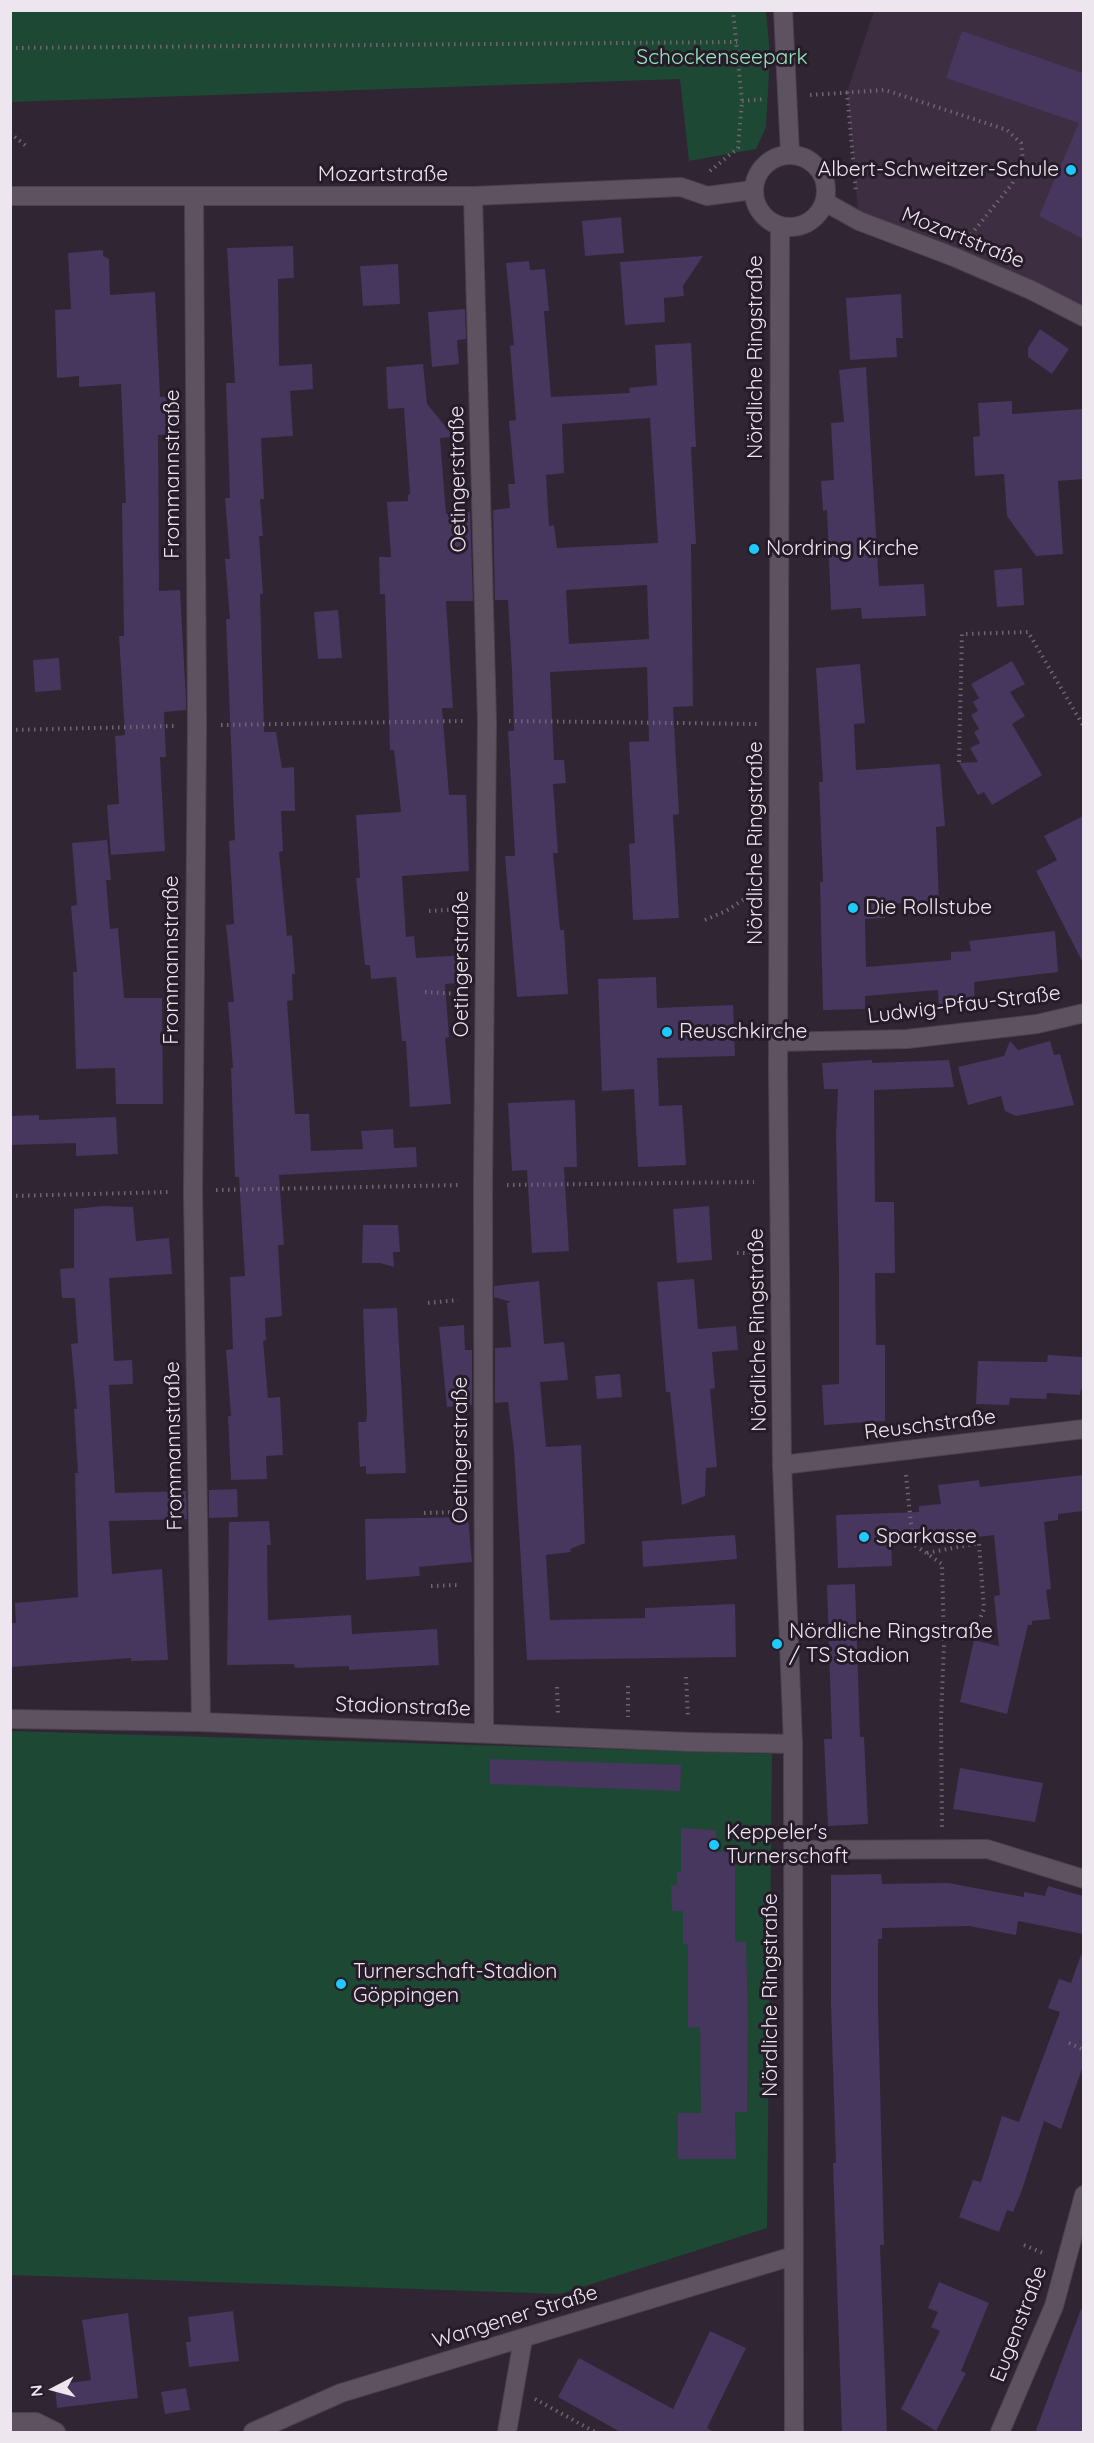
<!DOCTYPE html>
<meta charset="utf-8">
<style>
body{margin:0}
#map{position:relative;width:1094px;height:2443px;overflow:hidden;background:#302533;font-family:Quicksand,sans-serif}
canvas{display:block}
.frame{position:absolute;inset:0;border:12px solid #ede6ef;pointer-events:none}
.north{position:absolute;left:24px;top:2359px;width:60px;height:60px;-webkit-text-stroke:4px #261c29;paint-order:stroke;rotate:264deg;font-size:16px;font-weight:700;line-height:24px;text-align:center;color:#ede6ef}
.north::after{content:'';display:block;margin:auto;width:21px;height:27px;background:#ede6ef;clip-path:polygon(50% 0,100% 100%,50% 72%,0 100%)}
</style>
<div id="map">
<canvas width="1094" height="2443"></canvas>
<div class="frame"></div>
<div class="north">N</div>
</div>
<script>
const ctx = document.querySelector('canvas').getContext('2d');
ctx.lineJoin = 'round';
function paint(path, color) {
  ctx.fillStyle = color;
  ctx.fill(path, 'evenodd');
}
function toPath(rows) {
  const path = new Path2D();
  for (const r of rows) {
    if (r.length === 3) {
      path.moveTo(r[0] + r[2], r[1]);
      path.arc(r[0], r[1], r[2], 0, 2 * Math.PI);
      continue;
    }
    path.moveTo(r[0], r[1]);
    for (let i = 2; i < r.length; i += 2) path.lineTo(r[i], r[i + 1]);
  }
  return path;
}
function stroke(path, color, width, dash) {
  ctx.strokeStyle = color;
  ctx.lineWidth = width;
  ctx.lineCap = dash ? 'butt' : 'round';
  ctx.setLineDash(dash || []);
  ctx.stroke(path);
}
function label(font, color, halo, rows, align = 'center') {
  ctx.font = font + ' Quicksand,sans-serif';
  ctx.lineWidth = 6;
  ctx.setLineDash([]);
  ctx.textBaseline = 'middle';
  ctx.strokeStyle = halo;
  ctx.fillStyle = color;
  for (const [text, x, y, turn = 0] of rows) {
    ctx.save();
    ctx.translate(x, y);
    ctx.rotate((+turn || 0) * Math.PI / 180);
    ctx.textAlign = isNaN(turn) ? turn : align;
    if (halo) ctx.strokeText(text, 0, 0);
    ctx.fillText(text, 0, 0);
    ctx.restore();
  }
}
paint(toPath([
 [874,11,1083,11,1083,317,859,221,847,92]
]), '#3d2e41');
paint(toPath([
 [10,11,766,11,770,55,766,127,756,149,689,161,680,79,11,102],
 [11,1731,772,1754,767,2228,560,2294,11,2275]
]), '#1d4833');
paint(toPath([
 [962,31,1083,73,1083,239,1039,216,1079,123,946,78],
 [621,217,624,253,585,256,582,221],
 [293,246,294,278,278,279,279,366,312,364,313,389,290,391,293,436,261,438,264,499,260,499,263,536,259,536,263,594,260,594,264,732,276,732,282,768,294,767,295,811,281,811,283,851,279,852,287,936,292,935,295,974,292,974,293,1000,287,1001,295,1114,309,1114,311,1151,363,1149,361,1131,393,1129,394,1148,416,1147,417,1167,279,1175,284,1245,278,1245,282,1316,265,1318,266,1340,263,1341,268,1398,280,1397,283,1455,266,1456,267,1479,231,1480,228,1416,231,1416,226,1350,233,1349,230,1277,245,1276,239,1177,235,1177,231,1068,233,1068,228,1002,234,1002,226,925,234,924,229,841,235,840,226,619,230,619,225,559,230,559,225,498,230,498,226,383,235,383,227,248],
 [103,250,103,256,109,259,110,295,155,292,160,397,179,396,181,423,172,423,173,434,158,435,159,591,180,590,186,700,186,710,164,712,166,757,160,757,165,851,111,855,107,805,119,804,115,736,125,735,119,636,124,636,122,503,126,503,121,384,79,387,79,376,57,378,55,310,71,309,68,253],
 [703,256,683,286,684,296,664,298,665,322,625,325,620,262],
 [529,261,530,270,545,269,549,311,544,311,551,397,630,393,629,388,657,385,655,345,691,343,696,447,691,447,696,544,691,544,693,706,673,707,679,814,673,815,679,918,633,920,629,844,635,843,629,742,649,741,647,667,550,672,554,760,564,760,566,783,553,784,558,853,553,853,560,930,564,930,568,994,517,997,505,856,515,856,508,731,514,731,512,671,508,600,495,600,493,510,510,508,508,484,515,484,509,421,516,420,510,346,514,345,506,263],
 [650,418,658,543,557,548,554,525,549,526,546,475,564,473,562,424],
 [647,585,649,639,569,644,566,590],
 [398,264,400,304,363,306,360,266],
 [901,294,903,338,896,338,897,357,850,360,846,298],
 [465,309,466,339,457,340,459,364,432,367,428,312],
 [1040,329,1069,349,1052,374,1028,357,1028,348],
 [423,364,427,404,454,437,440,438,446,514,470,512,473,601,446,601,453,708,442,708,449,795,466,795,469,871,402,876,406,937,414,936,416,958,466,955,468,982,445,984,449,1037,445,1038,451,1104,410,1107,406,1041,402,1041,396,977,371,979,370,965,365,965,356,878,360,878,356,815,401,812,394,750,390,750,385,594,380,594,379,557,391,557,387,502,408,501,408,495,410,494,404,408,388,409,386,367],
 [866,367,879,586,924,584,926,616,862,619,861,608,831,610,827,510,823,511,821,481,834,480,831,423,844,422,839,370],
 [1012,401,1012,414,1083,409,1083,479,1058,481,1063,554,1036,556,1007,516,1004,474,975,476,973,437,980,436,978,403],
 [1022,568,1024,605,997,607,994,570],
 [338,610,342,658,318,659,314,612],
 [59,658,61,690,35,692,33,660],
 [1012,661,1025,684,1010,692,1025,716,1012,724,1042,775,992,805,984,792,978,795,959,763,978,762,970,748,980,743,974,732,979,729,971,715,978,711,973,702,979,698,971,684],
 [860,664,865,723,854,724,856,770,940,764,945,826,936,827,939,902,884,904,885,918,865,919,866,967,951,960,951,952,971,951,969,941,1055,931,1058,972,974,982,975,1005,939,1008,938,990,865,996,865,1009,823,1010,820,882,823,882,819,782,823,782,816,668],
 [1083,816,1083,963,1036,871,1057,860,1044,836],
 [107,840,111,880,106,880,110,929,118,928,124,998,162,998,163,1104,116,1104,115,1068,76,1069,73,972,77,972,71,906,77,905,72,843],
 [656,977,657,1008,733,1005,735,1056,657,1058,659,1106,682,1105,686,1165,638,1167,634,1089,602,1091,598,979],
 [1010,1041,1018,1050,1050,1041,1054,1055,1060,1054,1074,1105,1016,1116,1005,1111,1001,1096,968,1105,958,1067,1004,1056],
 [872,1060,872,1063,949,1060,954,1087,874,1090,875,1202,894,1202,895,1273,875,1273,876,1345,885,1345,885,1421,824,1425,822,1385,839,1384,839,1271,836,1137,838,1089,824,1089,822,1063],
 [575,1100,577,1167,564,1167,569,1251,532,1253,527,1170,512,1171,508,1103],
 [39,1115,39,1120,116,1117,118,1154,76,1156,76,1143,11,1145,11,1116],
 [104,1206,133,1207,136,1241,169,1238,172,1274,109,1278,114,1361,132,1360,133,1384,109,1385,115,1493,186,1491,187,1519,109,1521,112,1574,162,1569,168,1660,131,1661,131,1658,10,1667,10,1623,16,1623,15,1603,78,1597,75,1473,78,1473,74,1409,77,1409,71,1344,78,1343,75,1298,62,1298,60,1269,74,1268,74,1209],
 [709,1206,712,1260,677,1263,673,1209],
 [363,1225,398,1225,400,1252,393,1252,394,1267,380,1263,362,1263],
 [694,1279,698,1329,736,1326,738,1350,712,1352,715,1388,710,1389,717,1467,706,1468,705,1496,682,1505,670,1392,666,1392,657,1282],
 [539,1281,544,1344,564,1342,568,1380,540,1382,546,1447,581,1445,585,1543,570,1549,571,1552,546,1555,550,1620,645,1618,645,1608,735,1604,736,1657,527,1660,514,1450,508,1402,495,1403,495,1348,511,1347,507,1303,511,1302,494,1297,494,1286],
 [397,1308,406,1473,366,1474,366,1466,360,1467,358,1422,366,1422,367,1413,363,1309],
 [464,1325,465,1350,472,1350,472,1405,447,1407,439,1327],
 [1048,1355,1083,1357,1083,1389,1081,1389,1080,1395,1047,1393,1046,1399,1010,1398,1009,1405,976,1404,978,1361,1047,1362],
 [620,1374,622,1397,597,1399,595,1376],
 [1083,1475,1083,1511,1058,1514,1058,1520,1044,1522,1051,1589,1046,1590,1050,1619,1032,1621,1032,1625,1028,1625,1007,1714,960,1702,974,1640,999,1646,994,1596,1000,1595,994,1535,946,1541,945,1534,891,1539,892,1566,838,1568,836,1515,919,1512,919,1506,941,1504,938,1485,979,1480,980,1487],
 [237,1489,238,1517,209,1518,209,1490],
 [468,1517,472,1562,419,1567,420,1576,366,1580,365,1519],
 [269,1521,271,1545,267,1545,268,1620,351,1615,352,1634,437,1629,439,1665,349,1670,349,1666,295,1668,294,1664,227,1665,229,1522],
 [735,1535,737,1559,643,1567,642,1541],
 [855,1584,860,1737,864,1737,868,1824,828,1826,824,1739,832,1739,827,1585],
 [490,1759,681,1765,680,1791,490,1784],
 [960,1768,1043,1783,1035,1822,953,1809],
 [681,1828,716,1830,716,1852,735,1851,735,1942,746,1942,748,2022,747,2112,735,2112,736,2159,678,2159,678,2113,701,2113,700,2027,688,2028,688,1945,683,1944,683,1911,672,1911,671,1885,677,1885,677,1872,681,1872],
 [881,1874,882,1884,948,1883,1024,1897,1024,1892,1045,1896,1048,1886,1083,1896,1083,1934,1018,1921,1016,1935,969,1926,882,1928,882,1939,878,1939,878,2005,884,2245,880,2245,887,2433,842,2433,833,2163,836,2163,831,2005,831,1875],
 [1081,1955,1083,1955,1083,2066,1061,2129,1044,2121,1022,2190,1013,2212,1007,2210,999,2232,959,2217,973,2180,981,2182,1002,2116,1019,2122,1060,2012,1048,2008,1059,1979,1071,1983],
 [939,2282,989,2303,961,2371,966,2373,936,2431,901,2409,940,2331,931,2327,938,2312,928,2308],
 [1081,2309,1083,2309,1083,2433,1035,2433],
 [233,2311,239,2361,189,2367,186,2342,191,2342,188,2317],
 [128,2313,138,2398,57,2408,55,2385,91,2380,82,2320],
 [710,2331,746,2348,707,2428,715,2433,622,2433,558,2397,579,2358,673,2409],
 [186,2388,190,2410,165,2414,161,2392]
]), '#47365e');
const minor = toPath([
 [10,196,473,196,681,187,707,196,753,190],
 [473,196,487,721,483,1185,484,1732],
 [194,198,197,725,193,1191,201,1722],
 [825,202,859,221,954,257,1031,290,1084,317],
 [778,1042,907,1039,1037,1024,1084,1013],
 [782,1465,793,1744,794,2432],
 [10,1719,201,1722,690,1742,793,1744],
 [793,1850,987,1849,1084,1879],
 [10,2422,36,2422,56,2432],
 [253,2432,341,2393,793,2256],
 [507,2432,523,2339],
 [1000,2432,1054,2306,1084,2195]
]);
const tertiary = toPath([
 [783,10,790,154],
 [790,191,36],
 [780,226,778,1071,782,1465,1084,1429]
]);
stroke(minor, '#4b424d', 20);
stroke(tertiary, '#4b424d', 20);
stroke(toPath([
 [10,48,737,42],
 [847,92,856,193],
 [810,95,885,90,1007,130,1021,143,1023,160,1012,184,969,237],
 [742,101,764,99],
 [10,133,26,146],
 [710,171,738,148,742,101,733,10],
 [509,721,757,724],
 [221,725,463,721],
 [10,730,175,726],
 [959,762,962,634,1028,632,1084,727],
 [429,911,463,909],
 [705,920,726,911,755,892],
 [425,992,460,994],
 [507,1185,754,1182],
 [216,1190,460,1185],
 [10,1196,170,1192],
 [737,1253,758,1253],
 [428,1303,458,1300],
 [906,1475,913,1544,942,1564,944,1643,941,1719,942,1827],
 [424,1513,459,1512],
 [927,1553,979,1543,984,1609,975,1630,944,1630],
 [431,1586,459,1585],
 [686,1677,688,1718],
 [628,1686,628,1717],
 [557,1687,558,1714],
 [1069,2043,1084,2050],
 [1024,2245,1043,2253],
 [535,2399,595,2432]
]), '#6f6572', 4, [1.5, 4.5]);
stroke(minor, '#5e5261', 18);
stroke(tertiary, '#5e5261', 18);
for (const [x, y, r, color] of [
 [1071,170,6,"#1ec9fd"],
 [754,549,6,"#1ec9fd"],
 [853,908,6,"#1ec9fd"],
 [667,1032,6,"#1ec9fd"],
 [864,1537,6,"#1ec9fd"],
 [777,1644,6,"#1ec9fd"],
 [714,1845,6,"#1ec9fd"],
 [341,1984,6,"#1ec9fd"]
]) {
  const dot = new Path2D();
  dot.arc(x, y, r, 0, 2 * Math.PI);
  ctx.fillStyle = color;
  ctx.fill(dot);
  stroke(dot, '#261c29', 2);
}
label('21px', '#96e6bc', '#261c29', [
 ["Schockenseepark",722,58]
]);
label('21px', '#ede6ef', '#261c29', [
 ["Albert-Schweitzer-Schule",1059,170,"right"],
 ["Nordring Kirche",766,549],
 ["Die Rollstube",865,908],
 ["Reuschkirche",679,1032],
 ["Sparkasse",876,1537],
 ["Nördliche Ringstraße",789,1632],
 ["/ TS Stadion",789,1656],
 ["Keppeler's",726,1833],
 ["Turnerschaft",726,1857],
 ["Turnerschaft-Stadion",353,1972],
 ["Göppingen",353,1996]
], 'left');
label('21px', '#ede6ef', '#261c29', [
 ["Mozartstraße",383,175],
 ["Mozartstraße",963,238,22],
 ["Nördliche Ringstraße",756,357,-90],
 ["Frommannstraße",173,474,-90],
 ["Oetingerstraße",458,479,-91],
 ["Nördliche Ringstraße",756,843,-90],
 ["Frommannstraße",172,960,-90],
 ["Oetingerstraße",462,964,-90],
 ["Ludwig-Pfau-Straße",964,1005,-7],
 ["Nördliche Ringstraße",758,1330,-91],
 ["Reuschstraße",930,1425,-7],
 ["Frommannstraße",174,1446,-91],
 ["Oetingerstraße",461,1450,-90],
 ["Stadionstraße",403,1707,2],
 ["Nördliche Ringstraße",771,1995,-90],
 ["Wangener Straße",515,2317,-17],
 ["Eugenstraße",1019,2324,-69]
]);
</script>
